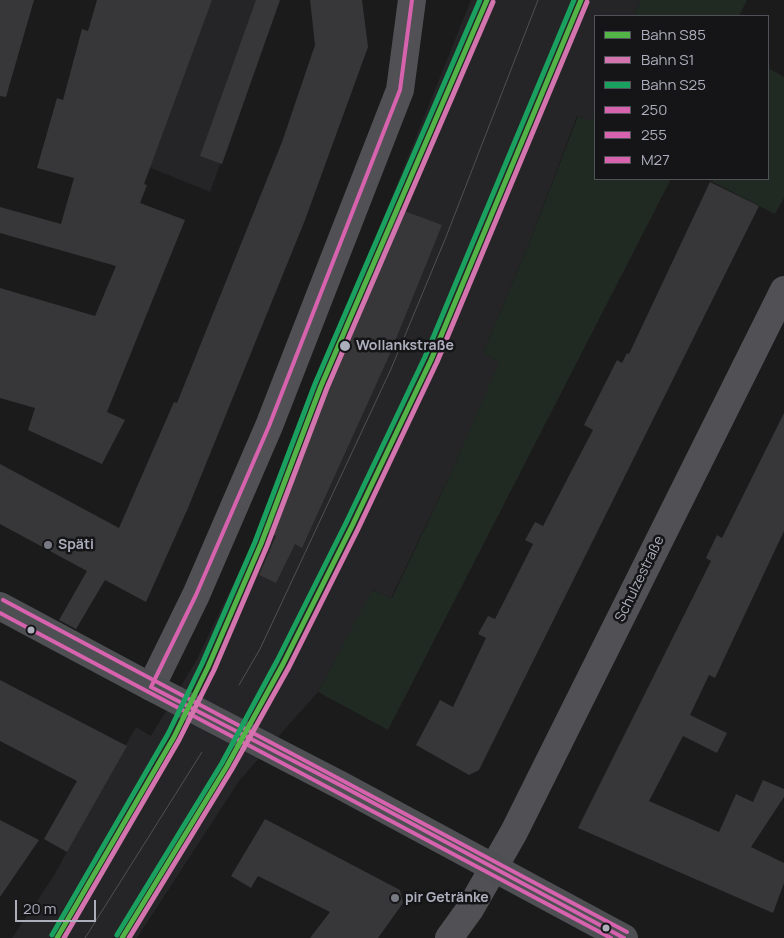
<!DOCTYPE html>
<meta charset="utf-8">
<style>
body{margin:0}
#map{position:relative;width:784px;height:938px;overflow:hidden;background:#1b1b1b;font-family:Manrope,sans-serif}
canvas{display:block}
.legend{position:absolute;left:594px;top:15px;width:175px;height:165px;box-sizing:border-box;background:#151517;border:1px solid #515259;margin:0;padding:6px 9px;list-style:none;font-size:15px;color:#acaebc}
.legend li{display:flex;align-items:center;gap:10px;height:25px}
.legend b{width:25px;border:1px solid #515259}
.scale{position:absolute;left:15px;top:900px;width:81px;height:22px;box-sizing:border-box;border:2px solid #acaebc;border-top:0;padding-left:6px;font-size:15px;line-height:18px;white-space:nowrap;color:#acaebc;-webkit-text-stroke:4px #151517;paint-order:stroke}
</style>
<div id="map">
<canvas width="784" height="938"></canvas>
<ul class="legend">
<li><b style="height:6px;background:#52b447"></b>Bahn S85</li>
<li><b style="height:6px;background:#d474ae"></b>Bahn S1</li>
<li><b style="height:6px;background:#1aa15f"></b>Bahn S25</li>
<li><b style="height:6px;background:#d763ae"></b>250</li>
<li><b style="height:6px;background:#d763ae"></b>255</li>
<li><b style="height:6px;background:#d763ae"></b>M27</li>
</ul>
<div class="scale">20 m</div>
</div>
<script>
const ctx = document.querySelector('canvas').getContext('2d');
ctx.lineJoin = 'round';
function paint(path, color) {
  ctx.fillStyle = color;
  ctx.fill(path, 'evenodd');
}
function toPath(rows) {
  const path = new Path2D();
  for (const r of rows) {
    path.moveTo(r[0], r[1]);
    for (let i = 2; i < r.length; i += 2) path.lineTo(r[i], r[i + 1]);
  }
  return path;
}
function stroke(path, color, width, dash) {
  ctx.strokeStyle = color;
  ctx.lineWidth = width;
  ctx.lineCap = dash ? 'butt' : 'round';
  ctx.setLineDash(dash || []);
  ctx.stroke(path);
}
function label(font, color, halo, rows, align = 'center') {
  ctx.font = font + ' Manrope,sans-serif';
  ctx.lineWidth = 5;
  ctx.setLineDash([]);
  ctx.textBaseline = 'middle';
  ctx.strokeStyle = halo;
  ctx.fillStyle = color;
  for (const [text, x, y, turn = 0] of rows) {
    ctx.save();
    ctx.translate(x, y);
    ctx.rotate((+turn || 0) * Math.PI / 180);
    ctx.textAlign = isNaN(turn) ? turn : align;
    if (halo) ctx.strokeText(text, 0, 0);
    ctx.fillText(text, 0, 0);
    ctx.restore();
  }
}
paint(toPath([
 [181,0,280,0,210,192,129,159],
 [471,0,641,0,634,16,595,16,595,112,591,121,577,116,532,236,483,353,500,362,451,473,391,598,373,590,318,692,239,781,137,938,12,938,53,877,136,727,151,736,196,661,251,547]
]), '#252527');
paint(toPath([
 [641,0,747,0,739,16,634,16],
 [768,68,784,77,784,198,775,214,707,179,768,179],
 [595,112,595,179,671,179,388,730,318,692,372,590,392,598,451,473,499,362,483,353,532,236,578,116,591,121]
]), '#212923');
paint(toPath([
 [0,0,34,0,6,97,0,96],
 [97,0,212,0,144,184,147,185,140,203,185,220,107,412,125,420,102,464,28,430,35,408,0,398,0,288,95,316,116,266,0,233,0,207,61,224,74,178,37,168,57,98,63,100,82,29,88,31],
 [256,0,280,0,222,164,200,156],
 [310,0,362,0,368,47,305,220,188,508,146,602,105,580,76,629,59,620,87,571,0,524,0,464,119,528,174,402,177,403,282,142,315,45],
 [710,182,759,206,479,770,469,775,416,745,440,700,453,707,486,638,478,634,488,616,495,619,533,544,525,540,535,522,543,526,573,468,593,430,584,425,617,360,622,363,627,353,629,354],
 [399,209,442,225,389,356,302,548,295,544,276,583,259,575,276,536,268,532],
 [784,413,784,531,715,678,709,675,690,715,727,733,717,753,683,736,649,801,719,832,736,794,753,802,763,780,784,789,784,797,751,847,784,863,784,883,773,913,578,828,711,561,706,558,717,535,722,538],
 [0,680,127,746,67,852,44,839,77,781,0,741],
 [265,819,400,890,403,903,378,938,310,938,330,912,258,876,251,888,231,876],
 [0,820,39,840,0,897]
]), '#373739');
stroke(toPath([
 [151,687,196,595,269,426,400,90,412,0],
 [449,938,470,909,514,832,784,290]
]), '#515155', 28);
stroke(toPath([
 [0,606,151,687,342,786,624,938]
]), '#4e4f53', 28);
stroke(toPath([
 [239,685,260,649,391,369,446,237,538,0],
 [85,938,202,752]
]), '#505054', 1);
stroke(toPath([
 [151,687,196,595,269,426,400,90,412,0],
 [151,687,342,786,624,938]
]), '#d763ae', 4);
stroke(toPath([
 [0,613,611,938]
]), '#d763ae', 4);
stroke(toPath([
 [3,600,627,932]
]), '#d763ae', 4);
stroke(toPath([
 [57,938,174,737,208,667,261,544,321,386,487,0],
 [122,938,227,766,283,664,352,526,431,360,581,0]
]), '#52b447', 5);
stroke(toPath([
 [64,938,179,740,214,670,267,546,327,388,493,2],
 [129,938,232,769,289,667,358,529,437,362,587,2]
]), '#d474ae', 5);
stroke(toPath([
 [52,935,168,734,202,664,255,542,315,384,480,0],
 [117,935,222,763,277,661,346,523,425,357,574,0]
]), '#1aa15f', 5);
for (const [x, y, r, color] of [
 [345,346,6,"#acaebc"],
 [48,545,5,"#797b84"],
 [31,630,4.5,"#acaebc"],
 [395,898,5,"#797b84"],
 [606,928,4.5,"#acaebc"]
]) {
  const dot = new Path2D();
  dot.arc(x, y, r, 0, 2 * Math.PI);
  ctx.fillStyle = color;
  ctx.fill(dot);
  stroke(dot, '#151517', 2);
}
label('bold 14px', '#acaebc', '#151517', [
 ["Wollankstraße",356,346]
], 'left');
label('bold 14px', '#acaebc', '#151517', [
 ["Späti",58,545],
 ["pir Getränke",405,898]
], 'left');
label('14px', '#acaebc', '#151517', [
 ["Schulzestraße",640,579,-64]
]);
</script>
